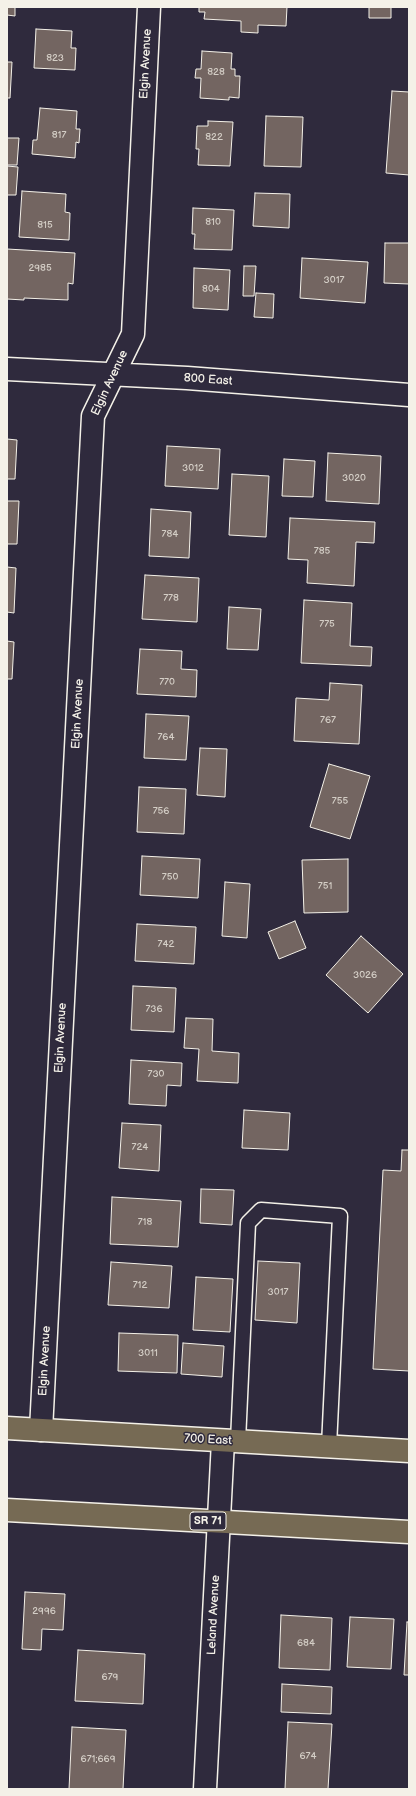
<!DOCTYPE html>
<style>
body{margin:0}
#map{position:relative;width:416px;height:1796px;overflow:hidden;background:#2f2a3d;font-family:"Balsamiq Sans",sans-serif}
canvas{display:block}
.frame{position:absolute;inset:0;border:8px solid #f4f1e8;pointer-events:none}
</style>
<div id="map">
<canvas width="416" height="1796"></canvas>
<div class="frame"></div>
</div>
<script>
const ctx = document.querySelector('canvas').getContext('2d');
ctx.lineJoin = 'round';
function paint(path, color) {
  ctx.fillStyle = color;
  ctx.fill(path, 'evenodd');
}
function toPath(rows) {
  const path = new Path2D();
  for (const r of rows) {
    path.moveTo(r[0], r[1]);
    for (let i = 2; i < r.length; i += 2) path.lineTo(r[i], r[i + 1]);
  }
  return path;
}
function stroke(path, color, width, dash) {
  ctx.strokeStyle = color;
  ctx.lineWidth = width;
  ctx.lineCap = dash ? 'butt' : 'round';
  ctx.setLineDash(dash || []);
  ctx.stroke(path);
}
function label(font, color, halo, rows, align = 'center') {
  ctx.font = font + ' "Balsamiq Sans",sans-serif';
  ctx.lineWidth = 3;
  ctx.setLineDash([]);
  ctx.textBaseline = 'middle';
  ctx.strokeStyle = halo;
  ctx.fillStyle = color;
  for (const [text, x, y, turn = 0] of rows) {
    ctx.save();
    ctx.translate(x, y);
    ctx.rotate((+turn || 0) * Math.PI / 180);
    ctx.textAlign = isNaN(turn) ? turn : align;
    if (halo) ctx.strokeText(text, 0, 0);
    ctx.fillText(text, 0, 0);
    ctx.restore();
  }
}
const building = toPath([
 [7,7,15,7,15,16,7,15,7,7],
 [199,7,287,7,286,26,258,25,258,33,241,32,241,21,204,19,205,12,199,12,199,7],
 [369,7,391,7,391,18,369,18,369,7],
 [36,29,72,31,71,48,76,48,75,70,34,68,36,29],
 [202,51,232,53,231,69,235,69,235,76,240,76,239,98,229,97,229,100,200,98,201,78,195,78,196,69,201,69,202,51],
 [7,62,12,62,10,98,7,98,7,62],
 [392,91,409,92,409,175,386,173,392,91],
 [40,108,77,111,76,129,80,129,79,143,76,142,75,158,32,154,33,140,37,140,40,108],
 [266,116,303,117,301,167,264,166,266,116],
 [208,121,233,122,230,166,198,165,199,149,196,149,197,126,208,126,208,121],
 [7,138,19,138,17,165,7,165,7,138],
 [7,166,18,167,16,195,7,195,7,166],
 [22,191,66,194,65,212,70,213,69,240,19,237,22,191],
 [255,193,290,194,289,228,253,226,255,193],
 [193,208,234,210,232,250,194,249,195,234,192,234,193,208],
 [385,243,409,243,409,284,384,283,385,243],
 [7,249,75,253,73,284,68,283,68,300,24,298,24,300,7,299,7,249],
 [302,258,368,262,365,303,300,298,302,258],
 [244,266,256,266,254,296,243,296,244,266],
 [194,268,230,270,228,310,193,308,194,268],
 [256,293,274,294,273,318,254,317,256,293],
 [7,439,17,440,15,479,7,479,7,439],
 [167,446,220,449,218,489,165,486,167,446],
 [328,453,381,456,379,504,326,501,328,453],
 [284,459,315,461,313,497,282,496,284,459],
 [232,474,269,476,266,537,229,535,232,474],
 [7,501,19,501,17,544,7,544,7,501],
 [151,509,191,512,189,558,149,556,151,509],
 [290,518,375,522,374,543,356,542,354,586,307,583,308,560,288,559,290,518],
 [7,567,16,568,14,613,7,612,7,567],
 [145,575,199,578,197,622,142,619,145,575],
 [304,600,352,603,350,646,372,647,371,666,301,663,304,600],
 [229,607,261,609,258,650,227,649,229,607],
 [7,641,14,642,12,679,7,679,7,641],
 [140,649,182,651,181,669,197,670,196,697,137,694,140,649],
 [330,683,362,685,359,744,294,741,296,698,329,700,330,683],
 [146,714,189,716,186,760,144,758,146,714],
 [200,748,227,749,225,797,197,795,200,748],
 [329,764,370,776,350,839,310,827,329,764],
 [139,787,186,789,184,834,137,832,139,787],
 [142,856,200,859,198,898,140,895,142,856],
 [348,859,348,912,304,913,302,860,348,859],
 [225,882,250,884,247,938,222,936,225,882],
 [295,921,306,948,279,959,268,932,295,921],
 [137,924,196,927,194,964,135,961,137,924],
 [361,936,403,974,368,1013,326,975,361,936],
 [133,986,176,988,174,1032,131,1030,133,986],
 [186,1018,213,1019,212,1051,239,1053,238,1083,197,1081,199,1049,184,1048,186,1018],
 [131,1060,182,1063,181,1086,167,1085,166,1106,129,1104,131,1060],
 [244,1110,290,1113,288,1150,242,1148,244,1110],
 [122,1123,161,1125,159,1171,119,1168,122,1123],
 [402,1150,409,1150,409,1371,373,1369,383,1170,401,1171,402,1150],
 [201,1189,234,1190,232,1225,200,1223,201,1189],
 [112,1197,181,1201,178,1247,110,1244,112,1197],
 [258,1261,300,1263,297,1323,255,1320,258,1261],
 [111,1262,172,1266,169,1308,108,1305,111,1262],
 [196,1277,233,1279,230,1332,193,1330,196,1277],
 [119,1333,178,1335,177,1373,118,1371,119,1333],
 [183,1343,224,1346,222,1377,181,1374,183,1343],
 [25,1592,65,1594,63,1630,42,1629,41,1650,22,1649,25,1592],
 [281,1615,332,1618,330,1670,279,1668,281,1615],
 [350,1617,394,1619,391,1669,347,1667,350,1617],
 [407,1622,409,1622,409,1675,404,1675,407,1622],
 [78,1650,145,1654,143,1704,75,1701,78,1650],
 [282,1684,332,1687,331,1714,281,1712,282,1684],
 [288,1722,332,1724,328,1789,285,1789,288,1722],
 [72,1727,126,1730,123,1789,69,1789,72,1727]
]);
paint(building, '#736561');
stroke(building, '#f4f1e8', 1);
const lane = toPath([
 [238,1441,248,1223,261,1210,340,1216,329,1446]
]);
const street = toPath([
 [7,369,187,378,409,395],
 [41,1430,93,416,133,334,149,7],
 [205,1789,223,1441]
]);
const primary = toPath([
 [7,1428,409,1451],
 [7,1510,409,1532]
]);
stroke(lane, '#f4f1e8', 17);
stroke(street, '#f4f1e8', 25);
stroke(primary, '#f4f1e8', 25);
stroke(lane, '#2f2a3d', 14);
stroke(street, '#2f2a3d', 22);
stroke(primary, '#766a54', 22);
label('10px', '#d4cec6', null, [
 ["823",55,58],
 ["828",216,72],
 ["817",59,135],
 ["822",214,137],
 ["810",213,222],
 ["815",45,225],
 ["2985",40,268],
 ["3017",334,280],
 ["804",211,289],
 ["3012",193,468],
 ["3020",354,478],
 ["784",170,534],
 ["785",322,551],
 ["778",171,598],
 ["775",327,624],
 ["770",167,682],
 ["767",328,720],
 ["764",166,737],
 ["755",340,801],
 ["756",161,811],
 ["750",170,877],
 ["751",325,886],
 ["742",166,944],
 ["3026",365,975],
 ["736",154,1009],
 ["730",156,1074],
 ["724",140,1147],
 ["718",145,1222],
 ["712",140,1285],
 ["3017",278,1292],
 ["3011",148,1353],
 ["2996",44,1611],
 ["684",306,1643],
 ["679",110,1677],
 ["674",308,1756],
 ["671;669",98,1759]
]);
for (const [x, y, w] of [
 [208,1521,36]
]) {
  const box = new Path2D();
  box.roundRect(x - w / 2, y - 9, w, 18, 3);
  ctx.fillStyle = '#2f2a3d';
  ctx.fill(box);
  stroke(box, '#f4f1e8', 1);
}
label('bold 11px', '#f4f1e8', null, [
 ["SR 71",208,1521]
]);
label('12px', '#f4f1e8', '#2f2a3d', [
 ["Elgin Avenue",146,64,-87],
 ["800 East",208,380,4],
 ["Elgin Avenue",110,383,-65],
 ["Elgin Avenue",78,714,-87],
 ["Elgin Avenue",61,1038,-87],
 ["Elgin Avenue",45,1361,-87],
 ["700 East",208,1440,3],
 ["Leland Avenue",214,1615,-87]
]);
</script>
